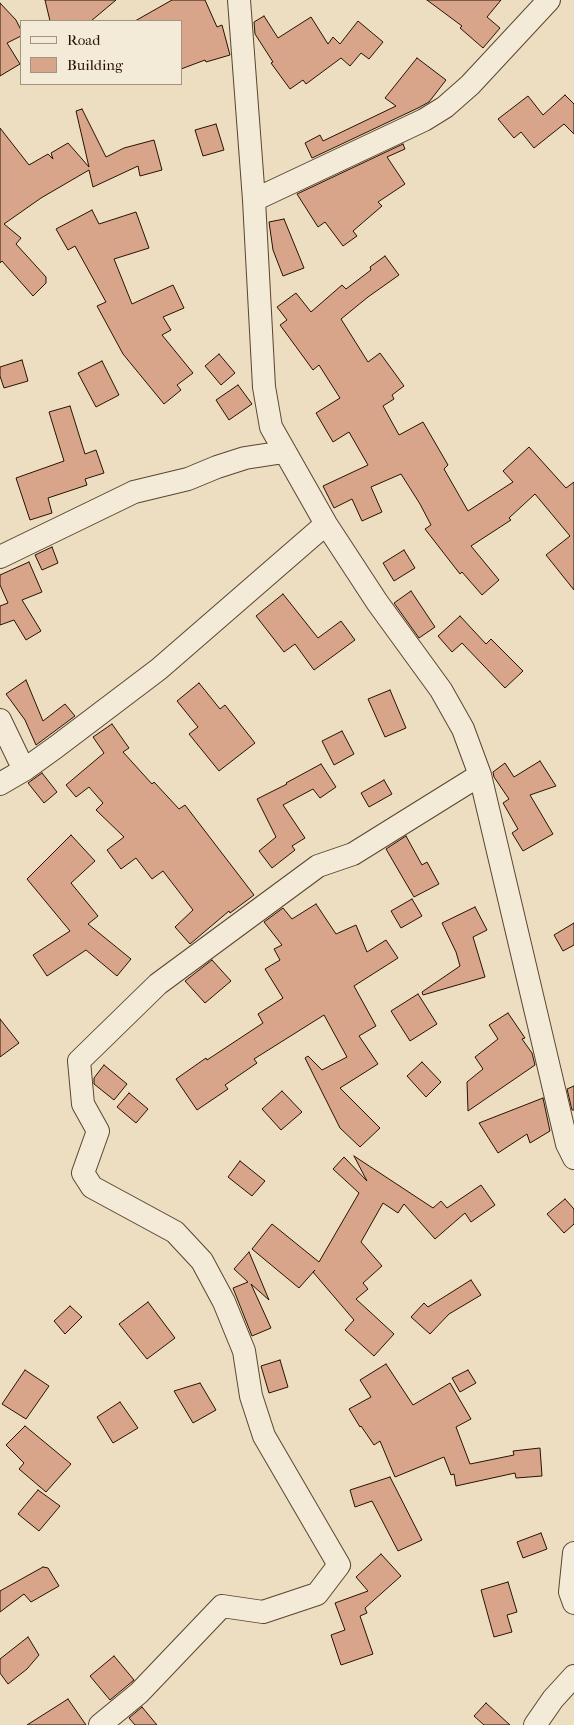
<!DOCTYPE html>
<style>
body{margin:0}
#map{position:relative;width:574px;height:1725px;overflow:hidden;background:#eddec2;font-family:"IM FELL French Canon",serif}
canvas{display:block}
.legend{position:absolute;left:20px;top:20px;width:162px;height:65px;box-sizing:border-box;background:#f3ead7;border:1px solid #a29481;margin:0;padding:6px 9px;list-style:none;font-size:15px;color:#281300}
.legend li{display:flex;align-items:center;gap:10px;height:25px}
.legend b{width:25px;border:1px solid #a29481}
</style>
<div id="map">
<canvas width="574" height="1725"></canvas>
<ul class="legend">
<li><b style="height:6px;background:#f3ead7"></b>Road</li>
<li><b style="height:14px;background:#d8a58a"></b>Building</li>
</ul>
</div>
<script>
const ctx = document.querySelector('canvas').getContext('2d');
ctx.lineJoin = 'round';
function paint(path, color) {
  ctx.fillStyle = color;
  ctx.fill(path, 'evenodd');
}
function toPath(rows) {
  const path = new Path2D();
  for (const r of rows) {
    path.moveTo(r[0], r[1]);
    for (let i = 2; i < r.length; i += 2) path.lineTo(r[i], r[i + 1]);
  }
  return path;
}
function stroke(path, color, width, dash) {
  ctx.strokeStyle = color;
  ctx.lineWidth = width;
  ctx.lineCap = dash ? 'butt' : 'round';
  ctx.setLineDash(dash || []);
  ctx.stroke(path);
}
const building = toPath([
 [45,0,116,0,91,21,50,21,45,0],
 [172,0,205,0,217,27,222,25,230,55,206,62,205,60,181,69,181,21,135,21,172,0],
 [427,0,501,0,487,17,500,28,483,48,460,28,462,26,427,0],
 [0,3,16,20,21,30,21,36,7,43,20,64,0,76,0,3],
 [264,16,278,38,311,17,328,44,333,37,340,44,358,21,383,42,369,59,361,53,350,66,341,58,306,84,303,80,290,89,271,63,273,62,255,34,254,22,264,16],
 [417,58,446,80,429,102,418,108,312,158,305,143,320,135,323,141,396,106,385,98,417,58],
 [565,95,574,104,574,134,564,124,534,148,521,132,514,138,498,119,528,96,543,115,565,95],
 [82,109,106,157,124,148,154,140,162,170,140,176,138,166,93,187,89,170,41,198,4,224,21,238,16,244,46,277,46,283,33,296,2,261,0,263,0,128,29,165,48,154,53,159,51,153,68,143,89,167,76,111,82,109],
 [216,124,224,150,203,156,195,130,216,124],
 [403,144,405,149,387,157,405,184,378,202,382,206,353,231,357,236,343,246,325,222,318,227,297,194,403,144],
 [92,210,99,224,136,212,149,248,114,259,132,304,173,285,184,308,163,317,171,330,162,335,193,373,177,385,181,390,164,404,123,354,97,306,106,302,75,246,68,250,56,229,92,210],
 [284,219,304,268,283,276,273,250,269,222,284,219],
 [385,256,399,275,368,297,341,319,368,362,380,353,404,386,392,395,394,399,383,406,399,435,423,422,448,465,444,469,468,511,513,482,503,471,529,447,566,488,574,482,574,590,546,555,570,536,535,494,509,518,511,520,471,546,499,580,482,595,462,572,460,574,425,529,431,525,420,504,401,474,371,487,382,512,362,521,352,499,334,508,323,486,368,465,349,432,333,442,316,413,340,398,319,365,313,370,280,325,287,320,277,307,296,293,311,312,342,285,346,289,371,270,370,267,385,256],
 [219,354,235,373,221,385,205,366,219,354],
 [22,360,28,381,4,388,0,376,0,367,22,360],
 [102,361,119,395,96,407,78,373,102,361],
 [238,385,252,404,229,420,216,400,238,385],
 [70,406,85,454,96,450,104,473,85,479,87,485,48,498,52,513,30,520,16,478,64,461,49,412,70,406],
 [52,547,58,563,42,570,35,555,52,547],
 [404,550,415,568,394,581,383,563,404,550],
 [29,562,42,592,22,600,41,631,26,640,14,620,0,625,0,606,8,603,0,585,0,575,29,562],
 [411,591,435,627,419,638,394,603,411,591],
 [283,594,318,638,341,621,355,640,314,670,295,644,284,652,256,616,283,594],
 [460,616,486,644,491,639,523,671,505,688,462,643,452,652,438,636,460,616],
 [26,680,43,721,65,704,75,716,36,745,25,720,6,694,26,680],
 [199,683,220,709,225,705,255,743,219,771,189,734,198,727,177,701,199,683],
 [390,690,406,728,385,737,368,699,390,690],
 [112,724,129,748,123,752,152,784,154,782,179,809,185,805,254,895,230,913,229,911,190,944,175,927,193,910,163,871,152,879,136,858,121,869,107,850,124,837,96,810,103,803,89,787,76,797,66,785,104,753,93,737,112,724],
 [342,731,354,754,334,765,322,741,342,731],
 [540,761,556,786,530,795,553,834,523,851,512,833,518,829,503,803,509,799,494,777,493,772,505,763,514,777,540,761],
 [321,764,336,787,320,798,313,789,283,805,305,838,292,846,295,850,272,868,259,851,276,837,257,799,287,784,286,783,321,764],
 [42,773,57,792,44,803,28,783,42,773],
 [384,780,392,794,369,807,361,793,384,780],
 [71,835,95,861,71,883,98,916,88,924,131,959,117,976,86,950,47,976,33,955,70,931,27,879,71,835],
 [406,836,422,865,427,862,439,884,414,897,386,849,406,836],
 [412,899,422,916,401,928,391,911,412,899],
 [316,904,336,934,356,925,367,952,386,940,398,958,354,986,376,1026,359,1036,378,1064,340,1088,380,1128,360,1147,340,1128,305,1058,308,1056,322,1070,347,1057,324,1015,254,1059,257,1063,225,1085,228,1089,197,1110,176,1079,206,1058,207,1060,263,1023,258,1014,283,998,265,969,280,960,274,949,282,945,264,922,283,908,292,919,316,904],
 [475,907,487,930,473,937,485,977,423,995,422,992,460,966,456,952,442,923,475,907],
 [574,923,574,945,563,951,554,935,574,923],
 [212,960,231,981,205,1003,185,981,212,960],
 [418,994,437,1024,410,1041,391,1011,418,994],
 [508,1013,525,1038,522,1039,532,1053,535,1065,468,1111,467,1082,483,1069,475,1057,498,1039,489,1025,508,1013],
 [0,1019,19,1043,0,1057,0,1019],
 [422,1062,441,1082,426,1097,407,1076,422,1062],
 [104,1065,127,1084,114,1100,94,1084,94,1078,104,1065],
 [574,1086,574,1110,572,1110,567,1089,574,1086],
 [282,1091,302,1112,281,1130,262,1109,282,1091],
 [129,1093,148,1109,136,1123,117,1107,129,1093],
 [543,1098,550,1131,530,1143,527,1134,498,1153,479,1123,543,1098],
 [354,1156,433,1208,441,1201,447,1208,481,1185,495,1205,471,1222,465,1213,435,1239,404,1204,398,1213,383,1203,361,1242,382,1266,363,1283,368,1289,356,1299,394,1334,374,1356,345,1330,354,1320,313,1272,315,1270,299,1288,252,1249,272,1224,319,1262,359,1193,333,1169,344,1157,367,1181,354,1156],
 [240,1161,265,1181,252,1196,228,1177,240,1161],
 [565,1199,574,1209,574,1224,564,1233,547,1214,565,1199],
 [249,1252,269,1300,251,1284,271,1328,252,1336,233,1288,248,1282,234,1269,249,1252],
 [471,1280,481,1295,449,1314,430,1334,411,1317,424,1303,428,1307,471,1280],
 [148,1302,175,1338,147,1359,119,1324,148,1302],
 [70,1306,82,1317,65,1334,54,1321,70,1306],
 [280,1360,288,1387,269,1393,261,1366,280,1360],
 [386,1364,413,1405,450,1383,471,1419,456,1427,470,1464,514,1455,513,1451,540,1448,542,1476,516,1478,515,1473,456,1486,454,1474,451,1475,444,1457,395,1477,380,1441,374,1445,361,1426,360,1427,349,1409,371,1397,360,1380,386,1364],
 [25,1370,49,1386,26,1419,2,1404,25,1370],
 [468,1370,476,1383,460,1392,452,1378,468,1370],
 [200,1383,216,1410,193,1423,174,1391,200,1383],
 [120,1402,138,1428,113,1443,97,1417,120,1402],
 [25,1426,71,1464,46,1492,19,1469,24,1463,6,1445,25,1426],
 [390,1477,422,1540,398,1551,372,1501,355,1507,350,1490,390,1477],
 [38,1490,60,1506,39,1531,18,1514,38,1490],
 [541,1533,547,1549,523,1558,517,1542,541,1533],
 [381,1554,401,1576,365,1608,367,1613,360,1616,373,1654,341,1665,331,1635,345,1630,335,1603,368,1591,356,1577,381,1554],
 [43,1567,48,1568,59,1586,31,1602,24,1594,0,1612,0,1591,43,1567],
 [508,1582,517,1612,507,1615,512,1632,494,1637,481,1590,508,1582],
 [28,1637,39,1655,27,1669,8,1684,0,1673,0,1659,28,1637],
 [114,1656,134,1680,110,1700,90,1676,114,1656],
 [68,1699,86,1725,27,1725,68,1699],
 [486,1703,510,1725,484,1725,474,1716,486,1703],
 [142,1707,157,1725,135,1725,129,1718,142,1707]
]);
paint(building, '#d8a58a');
stroke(building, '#281300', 1);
const street = toPath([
 [239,0,254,200,264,387,271,427,326,524,377,602,441,690,463,729,480,775,567,1144,574,1158],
 [254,200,424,120,445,107,470,85,549,0],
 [0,557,134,492,188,479,217,467,245,458,284,452],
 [0,720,24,770],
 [0,784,24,770,56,747,159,669,326,524],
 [574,1553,570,1592,574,1603],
 [100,1725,139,1693,222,1606,263,1612,317,1594,339,1565,264,1436,251,1396,244,1351,224,1302,202,1261,175,1232,92,1187,83,1173,98,1131,83,1104,79,1061,158,984,318,866,353,854,480,775],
 [535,1725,553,1699,574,1676]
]);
stroke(street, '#594630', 24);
stroke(street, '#f3ead7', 22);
</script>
